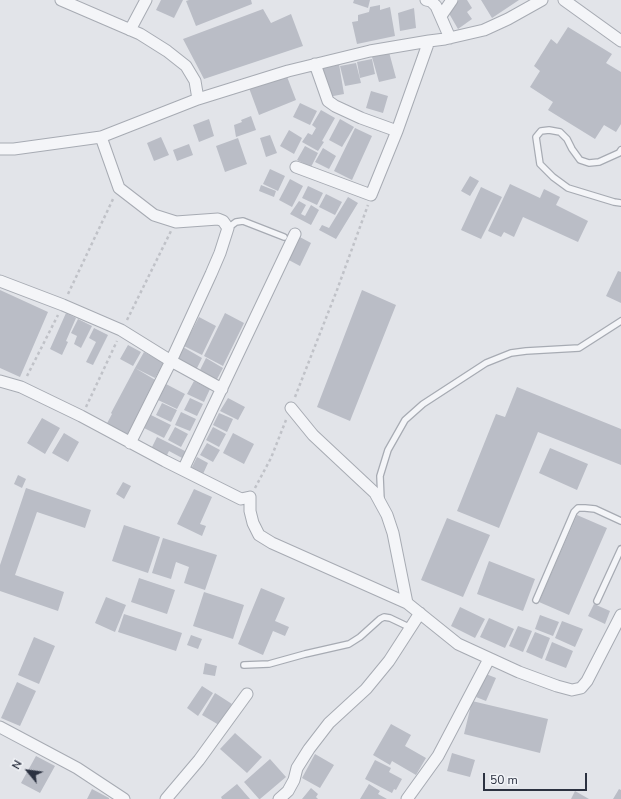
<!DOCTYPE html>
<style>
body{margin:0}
#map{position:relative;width:621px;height:799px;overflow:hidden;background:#e2e4e9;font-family:"Nunito Sans",sans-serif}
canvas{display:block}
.north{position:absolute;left:8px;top:751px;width:40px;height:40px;-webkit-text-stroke:3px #f1f3f7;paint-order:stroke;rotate:299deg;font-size:11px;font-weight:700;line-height:16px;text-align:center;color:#2b3140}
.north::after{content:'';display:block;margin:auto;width:14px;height:18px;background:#2b3140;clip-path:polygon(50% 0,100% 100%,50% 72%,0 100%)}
.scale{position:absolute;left:483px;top:773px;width:104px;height:18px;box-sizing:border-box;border:2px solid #2b3140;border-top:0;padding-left:5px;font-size:12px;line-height:14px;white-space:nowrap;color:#2b3140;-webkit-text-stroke:3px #f1f3f7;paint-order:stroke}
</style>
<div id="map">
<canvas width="621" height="799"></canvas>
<div class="north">N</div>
<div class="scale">50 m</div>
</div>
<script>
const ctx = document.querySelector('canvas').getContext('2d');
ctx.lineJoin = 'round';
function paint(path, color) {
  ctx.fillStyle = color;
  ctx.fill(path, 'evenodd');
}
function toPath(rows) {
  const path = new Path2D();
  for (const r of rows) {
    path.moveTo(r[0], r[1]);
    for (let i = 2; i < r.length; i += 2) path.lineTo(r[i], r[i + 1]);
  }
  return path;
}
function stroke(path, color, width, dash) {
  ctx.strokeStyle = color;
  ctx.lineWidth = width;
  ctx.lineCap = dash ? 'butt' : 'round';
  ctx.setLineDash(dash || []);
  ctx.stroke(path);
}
paint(toPath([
 [161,0,183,0,174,18,156,10],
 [189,0,251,0,252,4,196,26,186,1],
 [354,0,370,0,368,8,353,3],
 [459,0,467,0,472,8,467,12,472,19,458,29,447,10],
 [481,0,519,0,492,18],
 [380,5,380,10,390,7,395,36,357,44,352,22,358,21,358,15,369,12,370,7],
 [414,8,416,28,400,31,398,13],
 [263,9,271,23,291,14,303,46,204,79,183,39],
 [568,27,612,54,606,63,621,72,621,124,616,132,604,125,595,139,548,110,553,102,530,87,540,71,534,66,551,39,557,44],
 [389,52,396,78,379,82,372,57],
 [372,59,375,74,360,78,357,62],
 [356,63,361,83,345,86,340,66],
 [339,64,344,94,328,97,322,67],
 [286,74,296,100,259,115,249,88],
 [371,91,388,96,383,113,366,108],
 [300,103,317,111,310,125,293,117],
 [321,110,335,118,322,141,324,142,318,151,302,142,308,133,312,135,316,128,312,125],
 [251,116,256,130,236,137,234,125,242,122,241,120],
 [209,119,214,136,199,142,193,125],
 [340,119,354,127,342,147,329,140],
 [355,128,372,136,352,180,334,171],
 [289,130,302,138,294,154,280,146],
 [270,135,277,153,266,157,260,138],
 [161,137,169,155,154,161,147,143],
 [238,138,247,164,225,172,216,146],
 [189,144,193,155,177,161,173,150],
 [305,146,318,153,311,167,297,160],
 [323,148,336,156,329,169,315,162],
 [270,169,285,176,278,191,263,184],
 [470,176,479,181,470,196,461,191],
 [290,179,303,186,292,207,279,200],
 [510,184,540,198,544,189,560,197,556,205,588,221,578,242,523,217,514,237,504,232,501,237,488,231],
 [261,185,276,191,274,197,259,191],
 [308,186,323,193,317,205,302,198],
 [481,187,502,197,481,239,461,230],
 [326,194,342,202,335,215,319,207],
 [348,197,358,203,336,239,319,230,322,225,329,228],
 [299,201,306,205,301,214,305,216,311,205,319,210,311,225,290,214],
 [296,235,311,243,300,266,285,258],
 [618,271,621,272,621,303,606,296],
 [0,290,48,312,20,377,0,368],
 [362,290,396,305,350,421,317,407],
 [66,313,76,318,66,341,68,342,62,355,50,349],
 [225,313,244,323,223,366,204,356],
 [199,317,216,326,202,355,184,346],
 [78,319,92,326,81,348,74,344,77,336,71,333],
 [94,328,108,335,93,365,86,362,96,342,89,338],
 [128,345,141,352,133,366,120,359],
 [183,347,202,358,195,372,175,361],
 [144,352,164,363,155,378,135,368],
 [206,358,223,368,216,381,199,372],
 [135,368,157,381,126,438,105,427,112,414,111,413],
 [194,381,210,389,204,402,187,394],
 [166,384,185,394,177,409,158,400],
 [517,387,621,429,621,465,538,432,499,528,457,511,496,414,505,417],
 [190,398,203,404,197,416,184,410],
 [228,398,245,407,238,420,220,411],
 [162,403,177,410,171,422,156,415],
 [181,412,196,419,190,431,175,425],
 [219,413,233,419,227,432,213,425],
 [151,415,171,425,164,438,144,428],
 [42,418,60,428,45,454,27,443],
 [175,427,188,434,181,447,168,440],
 [213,427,226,434,219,447,206,440],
 [64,433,79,442,68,462,52,453],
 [233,433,254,444,244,464,223,453],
 [157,437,187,452,184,459,169,451,165,459,150,451],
 [207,443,220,450,213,462,200,455],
 [550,448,588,464,577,490,539,473],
 [197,457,208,463,203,474,191,469],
 [18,475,26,479,22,488,14,484],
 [123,482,131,486,124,499,116,494],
 [26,488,91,510,85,528,37,512,15,575,64,592,58,611,0,591,0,565],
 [194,489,212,497,200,524,206,526,202,536,177,524],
 [577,515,607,528,569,615,539,602],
 [447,518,490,535,463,597,421,580],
 [124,525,160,537,148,573,112,561],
 [163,538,217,555,205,590,184,583,189,567,176,562,171,579,152,573],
 [489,561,535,579,523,611,477,594],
 [139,578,175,590,167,614,131,602],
 [261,588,285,598,275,621,289,627,285,636,273,631,263,655,238,644],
 [204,592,244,605,233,639,193,626],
 [106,597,126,605,115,632,95,623],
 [594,604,610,611,605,624,588,616],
 [460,607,485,619,475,638,451,626],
 [124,614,182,633,176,651,118,632],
 [540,615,559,622,553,636,535,629],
 [489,618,514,629,505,648,480,637],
 [562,621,583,629,575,647,555,638],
 [518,626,532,631,523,652,509,646],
 [535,632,550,638,542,659,526,652],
 [191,635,202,639,198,649,187,645],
 [34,637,55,646,39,684,18,675],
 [552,642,573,651,566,668,545,660],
 [205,663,217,666,215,676,203,674],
 [486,674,496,678,486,701,476,697],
 [17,682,36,691,20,726,1,718],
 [202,686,213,693,198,716,187,708],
 [215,693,232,704,219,725,202,715],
 [472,701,548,719,540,753,464,734],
 [391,724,411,735,405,746,426,758,416,775,392,761,390,765,373,755],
 [235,733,262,757,247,773,220,749],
 [452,753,475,760,470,777,447,771],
 [315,754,334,765,320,788,302,778],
 [36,756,55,766,40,793,21,783],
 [270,759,286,777,260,799,259,799,244,782],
 [375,760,391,768,389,772,402,779,396,790,394,789,392,793,365,779],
 [237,784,250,799,222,799,221,797],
 [369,784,380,791,378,794,387,799,360,799],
 [311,788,318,794,316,797,318,799,302,799],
 [92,789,109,798,109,799,87,799],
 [619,789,621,790,621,799,613,799],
 [575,791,589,799,571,799]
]), '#babdc6');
const lane = toPath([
 [621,150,619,153,599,162,589,163,580,160,572,149,567,139,560,132,549,130,541,131,536,137,540,164,553,177,568,188,614,202,621,203],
 [228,228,236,222,243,221,284,237],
 [381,500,380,476,388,450,405,420,423,404,486,363,511,353,526,351,579,348,621,321],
 [536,600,574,512,578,508,585,508,595,509,621,521],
 [597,601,621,549],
 [244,665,269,664,305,654,349,644,360,637,380,619,384,617,390,618,411,628]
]);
const street = toPath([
 [61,0,140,34,167,51,186,66,195,81,198,99],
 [426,0,431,1,436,6,450,38],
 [564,0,621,41],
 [441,16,452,0],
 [130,30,146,0],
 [315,64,328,101,335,106,361,118,397,131],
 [101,137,119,188,154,215,176,222,218,219,223,221,228,228,220,253,211,274,171,361,130,443],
 [0,149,14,149,101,137,198,99,288,71,370,51,429,41,445,39,484,30,508,19,542,0],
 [296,167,371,195,397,131,429,41],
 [0,281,63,305,121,330,171,361,222,389],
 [0,381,21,387,81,416,165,461,241,499,250,497,250,511,253,523,259,535,272,543,407,603,458,644,519,672,557,686,572,690,581,688,587,681,621,615],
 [291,408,313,435,375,493,387,515,393,533,407,603],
 [183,470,295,234],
 [0,727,77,768,124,799],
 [166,799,199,760,247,694],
 [279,799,288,791,294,780,297,768,309,749,329,723,366,689,389,661,420,613],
 [407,799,438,756,489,659]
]);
stroke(lane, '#a7abb3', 8);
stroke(street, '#a7abb3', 13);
stroke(toPath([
 [68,294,114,197],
 [127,320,171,231],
 [27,376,58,315],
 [295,397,337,290,368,205],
 [86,407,117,341],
 [255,488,271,458,286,420]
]), '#c0c2c8', 2.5, [3, 3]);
stroke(lane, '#f4f5f8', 5.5);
stroke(street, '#f4f5f8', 11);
</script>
